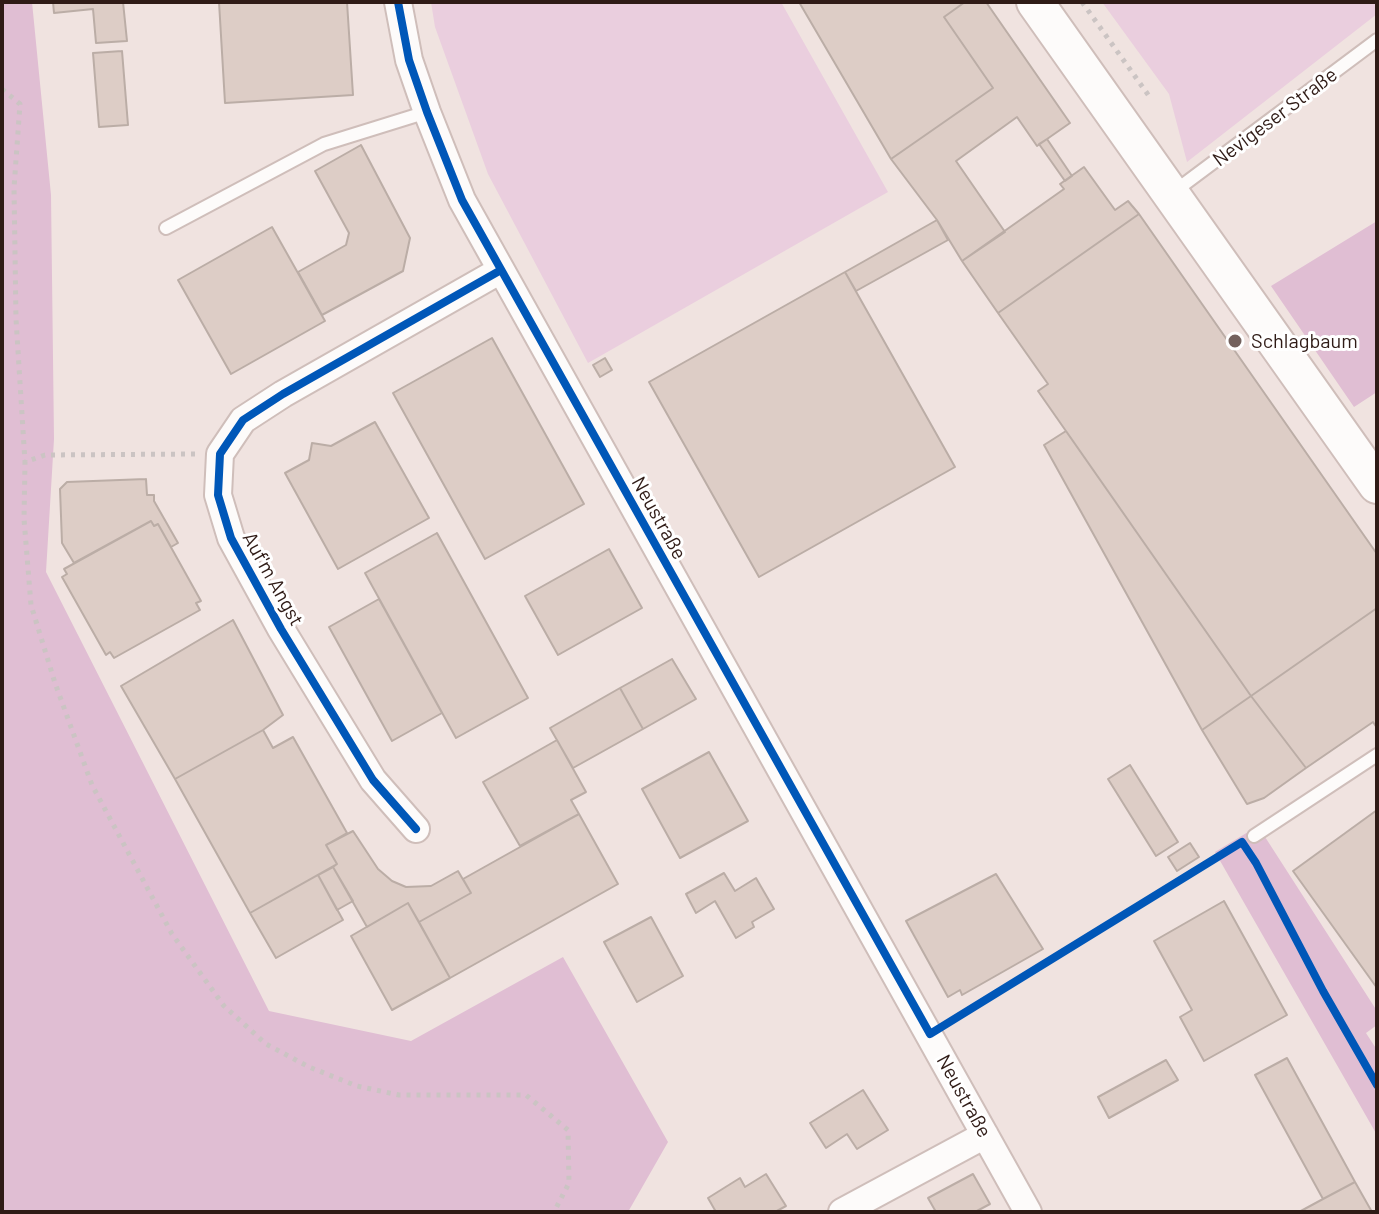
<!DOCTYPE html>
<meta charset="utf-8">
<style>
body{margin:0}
#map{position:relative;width:1379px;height:1214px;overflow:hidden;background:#f0e3e0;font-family:Barlow,sans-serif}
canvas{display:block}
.frame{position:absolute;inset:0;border:4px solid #2f1b16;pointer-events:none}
</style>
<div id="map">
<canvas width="1379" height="1214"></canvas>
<div class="frame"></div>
</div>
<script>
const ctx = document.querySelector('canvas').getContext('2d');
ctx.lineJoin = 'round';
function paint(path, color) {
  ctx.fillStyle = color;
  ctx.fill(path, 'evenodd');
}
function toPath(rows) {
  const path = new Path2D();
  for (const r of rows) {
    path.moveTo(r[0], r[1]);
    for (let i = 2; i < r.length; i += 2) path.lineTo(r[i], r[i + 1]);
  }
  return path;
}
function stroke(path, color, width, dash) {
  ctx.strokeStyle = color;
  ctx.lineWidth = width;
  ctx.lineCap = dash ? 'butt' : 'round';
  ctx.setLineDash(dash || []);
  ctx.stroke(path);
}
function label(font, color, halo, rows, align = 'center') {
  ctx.font = font + ' Barlow,sans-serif';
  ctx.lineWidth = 6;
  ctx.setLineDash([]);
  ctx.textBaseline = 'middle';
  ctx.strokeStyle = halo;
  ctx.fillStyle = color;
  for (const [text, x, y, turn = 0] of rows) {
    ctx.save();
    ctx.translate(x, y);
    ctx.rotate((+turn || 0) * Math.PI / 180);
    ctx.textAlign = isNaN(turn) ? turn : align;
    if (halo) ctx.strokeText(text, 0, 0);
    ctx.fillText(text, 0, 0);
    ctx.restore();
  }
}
paint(toPath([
 [431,2,781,2,888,192,588,363,488,174,435,27],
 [1102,2,1377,2,1377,14,1187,162,1169,94]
]), '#eacede');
paint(toPath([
 [2,2,32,2,51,195,54,439,46,572,269,1011,411,1041,563,957,668,1142,628,1212,2,1212],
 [1377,221,1377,392,1354,407,1271,286],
 [1258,826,1377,1011,1377,1025,1366,1033,1377,1050,1377,1135,1215,852]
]), '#e0bed3');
const building = toPath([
 [53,2,123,2,127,41,96,43,93,9,54,13,53,2],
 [219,2,347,2,353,95,225,103,219,2],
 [799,2,965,2,944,17,993,88,891,159,799,2],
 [965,2,986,2,1070,123,1037,146,1017,117,956,161,1005,232,962,261,937,220,891,159,993,88,944,17,965,2],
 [122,51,128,125,99,127,93,53,122,51],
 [1047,139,1072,176,1065,181,1039,144,1047,139],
 [361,145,410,238,403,271,322,315,298,272,346,245,349,233,315,171,361,145],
 [1084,167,1115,210,1128,201,1139,214,998,313,962,261,1064,189,1060,184,1084,167],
 [1139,214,1377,554,1377,608,1251,696,1038,391,1048,384,998,313,1139,214],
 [937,220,948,240,856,291,845,272,937,220],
 [272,227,325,321,231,374,178,280,272,227],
 [845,272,955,467,759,577,649,382,845,272],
 [492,338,584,504,485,559,393,393,492,338],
 [605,358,612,370,600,377,593,365,605,358],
 [375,422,429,518,338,569,285,473,309,460,312,443,331,446,375,422],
 [1066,431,1251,696,1202,730,1044,445,1066,431],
 [146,479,147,495,154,495,154,501,178,543,171,547,158,524,154,526,151,521,74,563,62,543,60,489,67,482,146,479],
 [151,521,154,526,158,524,201,601,196,603,200,610,114,658,110,652,106,655,62,577,67,574,64,569,151,521],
 [437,533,528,698,456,738,365,573,437,533],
 [609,549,642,608,558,655,525,596,609,549],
 [379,599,442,713,392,741,329,627,379,599],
 [1377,608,1377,728,1373,722,1306,768,1251,696,1377,608],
 [233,620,283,715,263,730,175,779,121,686,233,620],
 [672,659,696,699,643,729,620,688,672,659],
 [620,688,643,729,573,768,550,728,620,688],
 [1251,696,1306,768,1264,798,1247,804,1202,730,1251,696],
 [263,730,273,748,293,737,347,833,326,845,337,864,250,913,175,779,263,730],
 [557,740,586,792,571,800,579,814,520,846,483,782,557,740],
 [709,752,748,821,680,858,642,789,709,752],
 [1130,765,1178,842,1156,856,1108,779,1130,765],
 [1377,810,1377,988,1293,871,1377,810],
 [579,814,618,884,450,978,419,922,471,893,463,879,579,814],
 [353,831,378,869,392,881,406,887,431,886,458,871,471,893,419,922,408,903,367,927,333,867,337,864,326,845,353,831],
 [1190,843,1199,857,1177,871,1168,857,1190,843],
 [333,867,353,901,337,910,318,875,333,867],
 [724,873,735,891,756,878,774,909,752,922,754,927,736,938,715,901,696,913,686,894,724,873],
 [996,874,1043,949,962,995,960,990,948,997,906,921,996,874],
 [318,875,343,920,276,958,250,913,318,875],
 [1224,901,1287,1015,1204,1061,1180,1017,1192,1010,1154,941,1224,901],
 [408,903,450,978,392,1010,351,936,408,903],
 [651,917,683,976,637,1002,604,942,651,917],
 [1287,1058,1355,1182,1323,1199,1255,1075,1287,1058],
 [1166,1060,1178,1080,1109,1118,1098,1097,1166,1060],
 [863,1090,888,1130,857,1149,847,1134,826,1148,810,1123,863,1090],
 [766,1174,786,1206,775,1212,716,1212,708,1198,740,1178,745,1187,766,1174],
 [973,1174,990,1204,975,1212,936,1212,928,1198,973,1174],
 [1355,1182,1372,1212,1299,1212,1323,1199,1355,1182]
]);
paint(building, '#ddcdc6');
stroke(building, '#bbada6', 2);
const lane = toPath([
 [1175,191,1377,40],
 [166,228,324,144,427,112],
 [1254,836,1377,755]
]);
const street = toPath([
 [398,2,409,60,427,112,462,200,1028,1212],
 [416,829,373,780,281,629,231,538,218,495,220,454,243,420,283,394,501,270],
 [842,1212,985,1135]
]);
const secondary = toPath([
 [1035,2,1377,485]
]);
stroke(lane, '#cfbeba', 16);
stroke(street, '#cfbeba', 30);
stroke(secondary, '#cfbeba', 40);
stroke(toPath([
 [1082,2,1149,96],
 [2,89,20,104,14,188,16,319,25,462],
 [195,454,45,455,25,462,24,519,31,605,55,683,92,785,172,934,224,1006,266,1044,309,1067,357,1086,399,1095,526,1095,568,1130,569,1183,554,1212]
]), '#cbc4c3', 5, [4, 6]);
stroke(lane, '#fdfbfa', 12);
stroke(street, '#fdfbfa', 26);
stroke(secondary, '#fdfbfa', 36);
stroke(toPath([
 [398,2,409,60,427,112,462,200,930,1034,1242,842,1256,863,1323,991,1377,1085],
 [416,829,373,780,281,629,231,538,218,495,220,454,243,420,283,394,501,270]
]), '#0057b8', 8);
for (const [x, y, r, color] of [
 [1235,341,8,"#73615d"]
]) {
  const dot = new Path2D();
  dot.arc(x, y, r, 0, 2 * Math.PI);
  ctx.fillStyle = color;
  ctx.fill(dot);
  stroke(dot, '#fff', 3);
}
label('20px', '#2f1b16', '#fff', [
 ["Nevigeser Straße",1275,117,-37],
 ["Neustraße",659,518,61],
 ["Auf'm Angst",273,579,61],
 ["Neustraße",964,1096,61]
]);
label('20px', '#2f1b16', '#fff', [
 ["Schlagbaum",1251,341]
], 'left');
</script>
